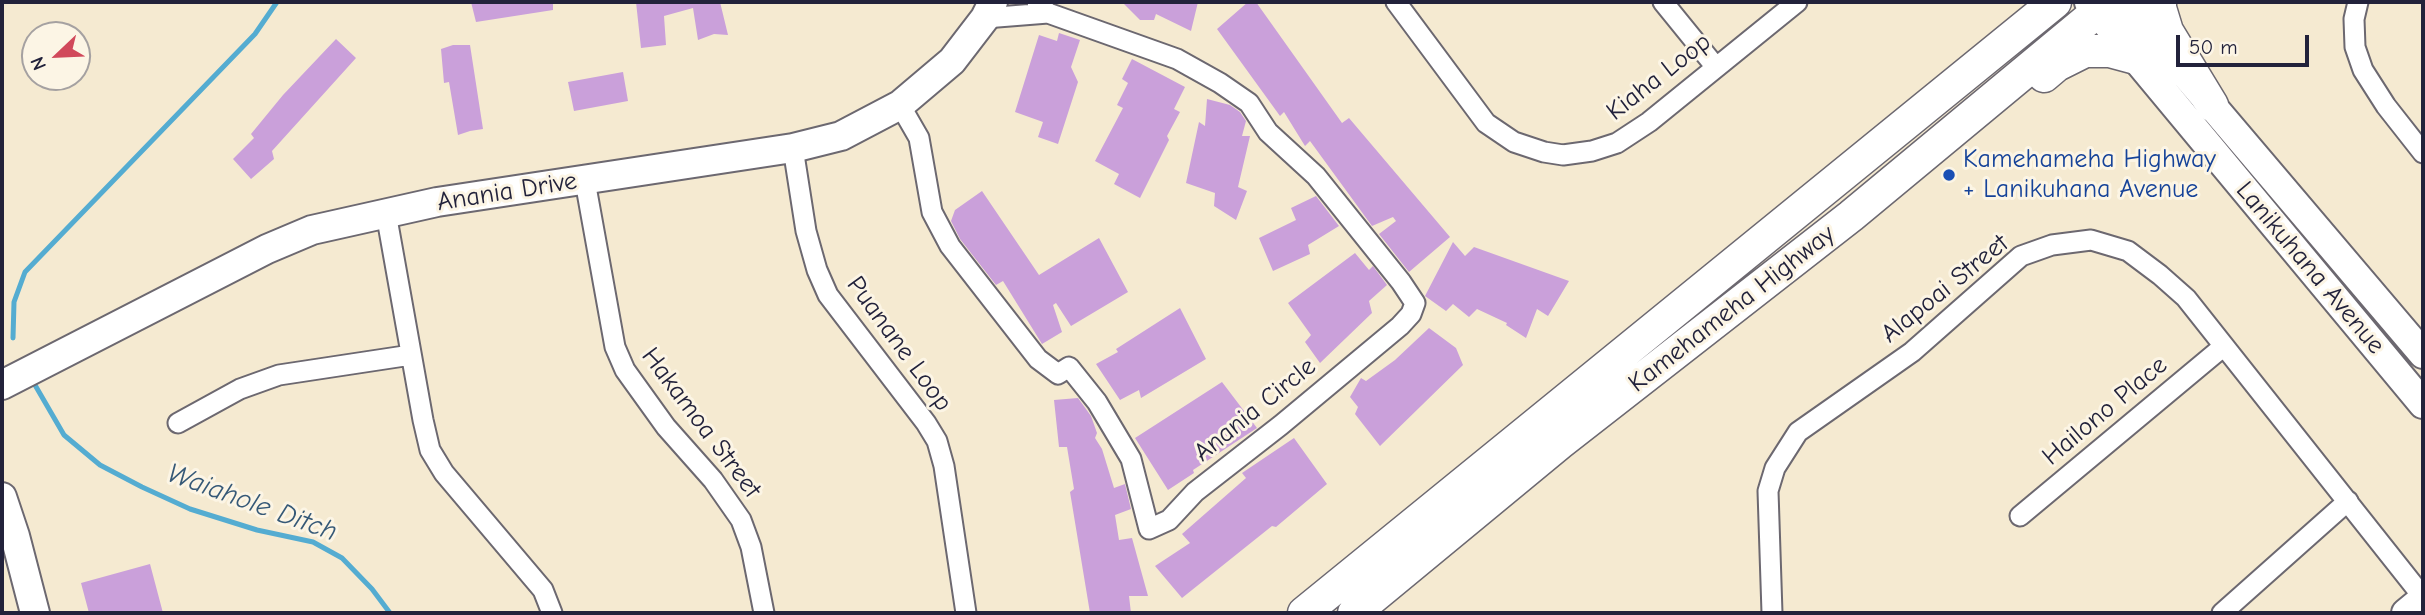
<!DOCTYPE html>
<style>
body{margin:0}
#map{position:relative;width:2425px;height:615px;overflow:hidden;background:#f5ead1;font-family:"Comic Neue",sans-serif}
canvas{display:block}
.frame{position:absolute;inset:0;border:4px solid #22223b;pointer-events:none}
.north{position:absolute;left:21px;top:21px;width:70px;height:70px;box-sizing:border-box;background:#fcf5e5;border:2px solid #a5a1a1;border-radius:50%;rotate:247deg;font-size:19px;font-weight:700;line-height:28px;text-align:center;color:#22223b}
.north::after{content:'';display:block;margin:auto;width:24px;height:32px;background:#d1495b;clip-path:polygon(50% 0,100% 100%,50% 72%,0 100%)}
.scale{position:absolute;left:2176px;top:35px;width:133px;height:32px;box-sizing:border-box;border:4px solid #22223b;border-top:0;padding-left:9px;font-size:21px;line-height:24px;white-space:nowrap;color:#22223b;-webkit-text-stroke:5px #fcf5e5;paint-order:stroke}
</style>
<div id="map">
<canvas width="2425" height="615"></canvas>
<div class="frame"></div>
<div class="north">N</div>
<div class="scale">50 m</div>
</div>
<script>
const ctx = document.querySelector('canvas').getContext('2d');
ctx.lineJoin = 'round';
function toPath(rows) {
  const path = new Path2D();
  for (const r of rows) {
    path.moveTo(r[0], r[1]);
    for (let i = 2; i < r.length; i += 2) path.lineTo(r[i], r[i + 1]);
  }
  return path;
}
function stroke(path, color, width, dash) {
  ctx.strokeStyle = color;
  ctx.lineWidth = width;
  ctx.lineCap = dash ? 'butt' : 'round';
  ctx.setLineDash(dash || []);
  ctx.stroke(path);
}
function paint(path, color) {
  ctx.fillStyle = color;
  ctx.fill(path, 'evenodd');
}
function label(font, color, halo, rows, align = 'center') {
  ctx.font = font + ' "Comic Neue",sans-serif';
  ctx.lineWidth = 6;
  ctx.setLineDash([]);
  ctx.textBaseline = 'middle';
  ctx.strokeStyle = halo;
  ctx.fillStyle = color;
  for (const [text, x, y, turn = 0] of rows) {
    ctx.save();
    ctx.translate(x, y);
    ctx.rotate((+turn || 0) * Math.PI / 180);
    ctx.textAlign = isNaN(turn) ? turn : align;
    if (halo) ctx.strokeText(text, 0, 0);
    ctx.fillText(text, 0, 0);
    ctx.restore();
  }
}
stroke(toPath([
 [13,338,14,302,25,272,255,34,277,2],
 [35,385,64,435,100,465,142,487,190,509,257,530,313,542,342,558,372,589,390,613]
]), '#54acd1', 5);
paint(toPath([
 [471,2,553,2,553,10,476,22],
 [636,2,720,2,728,35,714,34,698,40,693,8,664,16,666,45,641,48],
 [1122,2,1198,2,1191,31,1156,14,1154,20,1140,20],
 [1248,2,1256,2,1342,123,1349,118,1450,237,1409,272,1379,234,1396,221,1393,217,1372,226,1310,141,1305,146,1284,112,1280,116,1217,29],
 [1059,33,1080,40,1071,67,1078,82,1058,144,1038,137,1043,122,1015,112,1039,35,1057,41],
 [336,39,356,58,272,151,274,159,251,179,233,159,254,138,251,134,283,95],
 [453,45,470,45,483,129,470,131,458,135,449,82,444,83,441,49],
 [1132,59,1185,87,1174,109,1180,112,1167,136,1169,140,1140,198,1114,184,1119,174,1095,161,1123,108,1117,105,1128,83,1122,79],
 [623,72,628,101,574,111,568,82],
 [1207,99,1230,105,1240,112,1246,121,1242,136,1250,136,1238,187,1247,191,1236,220,1214,206,1215,193,1186,183,1199,122,1205,126],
 [982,191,1039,275,1099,238,1128,292,1071,326,1056,303,1053,305,1062,332,1042,344,1003,281,996,285,960,239,951,221,955,210],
 [1316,196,1339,226,1308,245,1310,254,1273,271,1259,238,1296,220,1291,208],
 [1453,242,1465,256,1474,247,1569,281,1548,316,1537,309,1526,338,1506,325,1507,323,1477,309,1469,317,1453,304,1446,311,1425,296],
 [1355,253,1369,270,1373,266,1387,285,1369,301,1372,313,1320,363,1305,342,1311,335,1288,303],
 [1180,308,1206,359,1141,398,1139,390,1120,400,1096,364,1118,352,1116,349],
 [1429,328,1456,348,1463,365,1380,446,1355,414,1358,407,1350,397,1361,378,1366,381,1395,360],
 [1222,382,1257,428,1193,470,1194,473,1168,490,1135,438],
 [1078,398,1091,416,1097,433,1095,438,1102,449,1114,488,1125,484,1131,509,1115,515,1119,540,1132,538,1148,596,1129,596,1131,613,1090,613,1070,492,1074,489,1067,447,1059,447,1054,400],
 [1294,438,1327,484,1276,527,1272,526,1182,598,1155,566,1190,543,1182,534,1246,478,1242,473],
 [150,564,163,613,89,613,81,583]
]), '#caa0da');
const street = toPath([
 [1396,2,1486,123,1514,142,1544,152,1563,155,1592,151,1617,143,1649,122,1797,2],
 [1663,2,1715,66],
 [2358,2,2354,19,2355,47,2363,70,2386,106,2423,153],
 [985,18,1048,13],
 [900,105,919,138,932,212,950,246,1038,359,1058,374,1069,367,1097,402,1131,459,1149,529,1169,520,1195,492,1281,425,1400,326,1411,314,1415,303,1401,282,1316,176,1268,132,1249,103,1220,83,1177,59,1048,13,1037,2],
 [793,148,806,231,817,270,828,295,926,423,937,441,944,466,966,613],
 [585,181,615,347,625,370,666,427,713,480,741,520,751,547,764,613],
 [386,213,423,420,430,450,444,473,543,590,552,613],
 [178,423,240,389,279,375,411,355],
 [2020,516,2224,346],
 [1772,613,1768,491,1775,468,1798,432,1912,352,2021,256,2052,245,2091,240,2128,251,2160,275,2186,298,2423,597],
 [2222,613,2348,501]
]);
const secondary = toPath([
 [2089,2,2423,404],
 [2124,2,2423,354],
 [2,385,267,249,312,230,437,202,793,148,841,136,900,105,952,61,985,18,993,2],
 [2,497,15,536,35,613],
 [2406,613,2423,599]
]);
const primary = toPath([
 [2160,2,2160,8,2167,31,2212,105],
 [2044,76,2057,65,2085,51,2110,51,2136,58],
 [1304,613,2055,2],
 [1354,613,1560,443,1851,216,2109,2]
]);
stroke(street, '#6c6870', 23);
stroke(secondary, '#6c6870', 32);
stroke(primary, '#6c6870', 35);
stroke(street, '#fff', 19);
stroke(secondary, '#fff', 28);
stroke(primary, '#fff', 32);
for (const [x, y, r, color] of [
 [1949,175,7,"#1a4fb4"]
]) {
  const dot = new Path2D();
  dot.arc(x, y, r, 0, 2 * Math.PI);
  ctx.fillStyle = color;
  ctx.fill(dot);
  stroke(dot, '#fcf5e5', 2.5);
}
label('26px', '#22223b', '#fcf5e5', [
 ["Kiaha Loop",1659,77,-38],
 ["Anania Drive",507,192,-9],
 ["Lanikuhana Avenue",2310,268,50],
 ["Alapoai Street",1945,289,-39],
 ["Kamehameha Highway",1732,309,-38],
 ["Puanane Loop",899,344,54],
 ["Anania Circle",1255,410,-39],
 ["Hailono Place",2105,411,-40],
 ["Hakamoa Street",701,423,53]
]);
label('26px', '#164399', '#fcf5e5', [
 ["Kamehameha Highway",1963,160],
 ["+ Lanikuhana Avenue",1963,190]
], 'left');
label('italic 28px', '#365977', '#fcf5e5', [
 ["Waiahole Ditch",252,503,20]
]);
</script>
